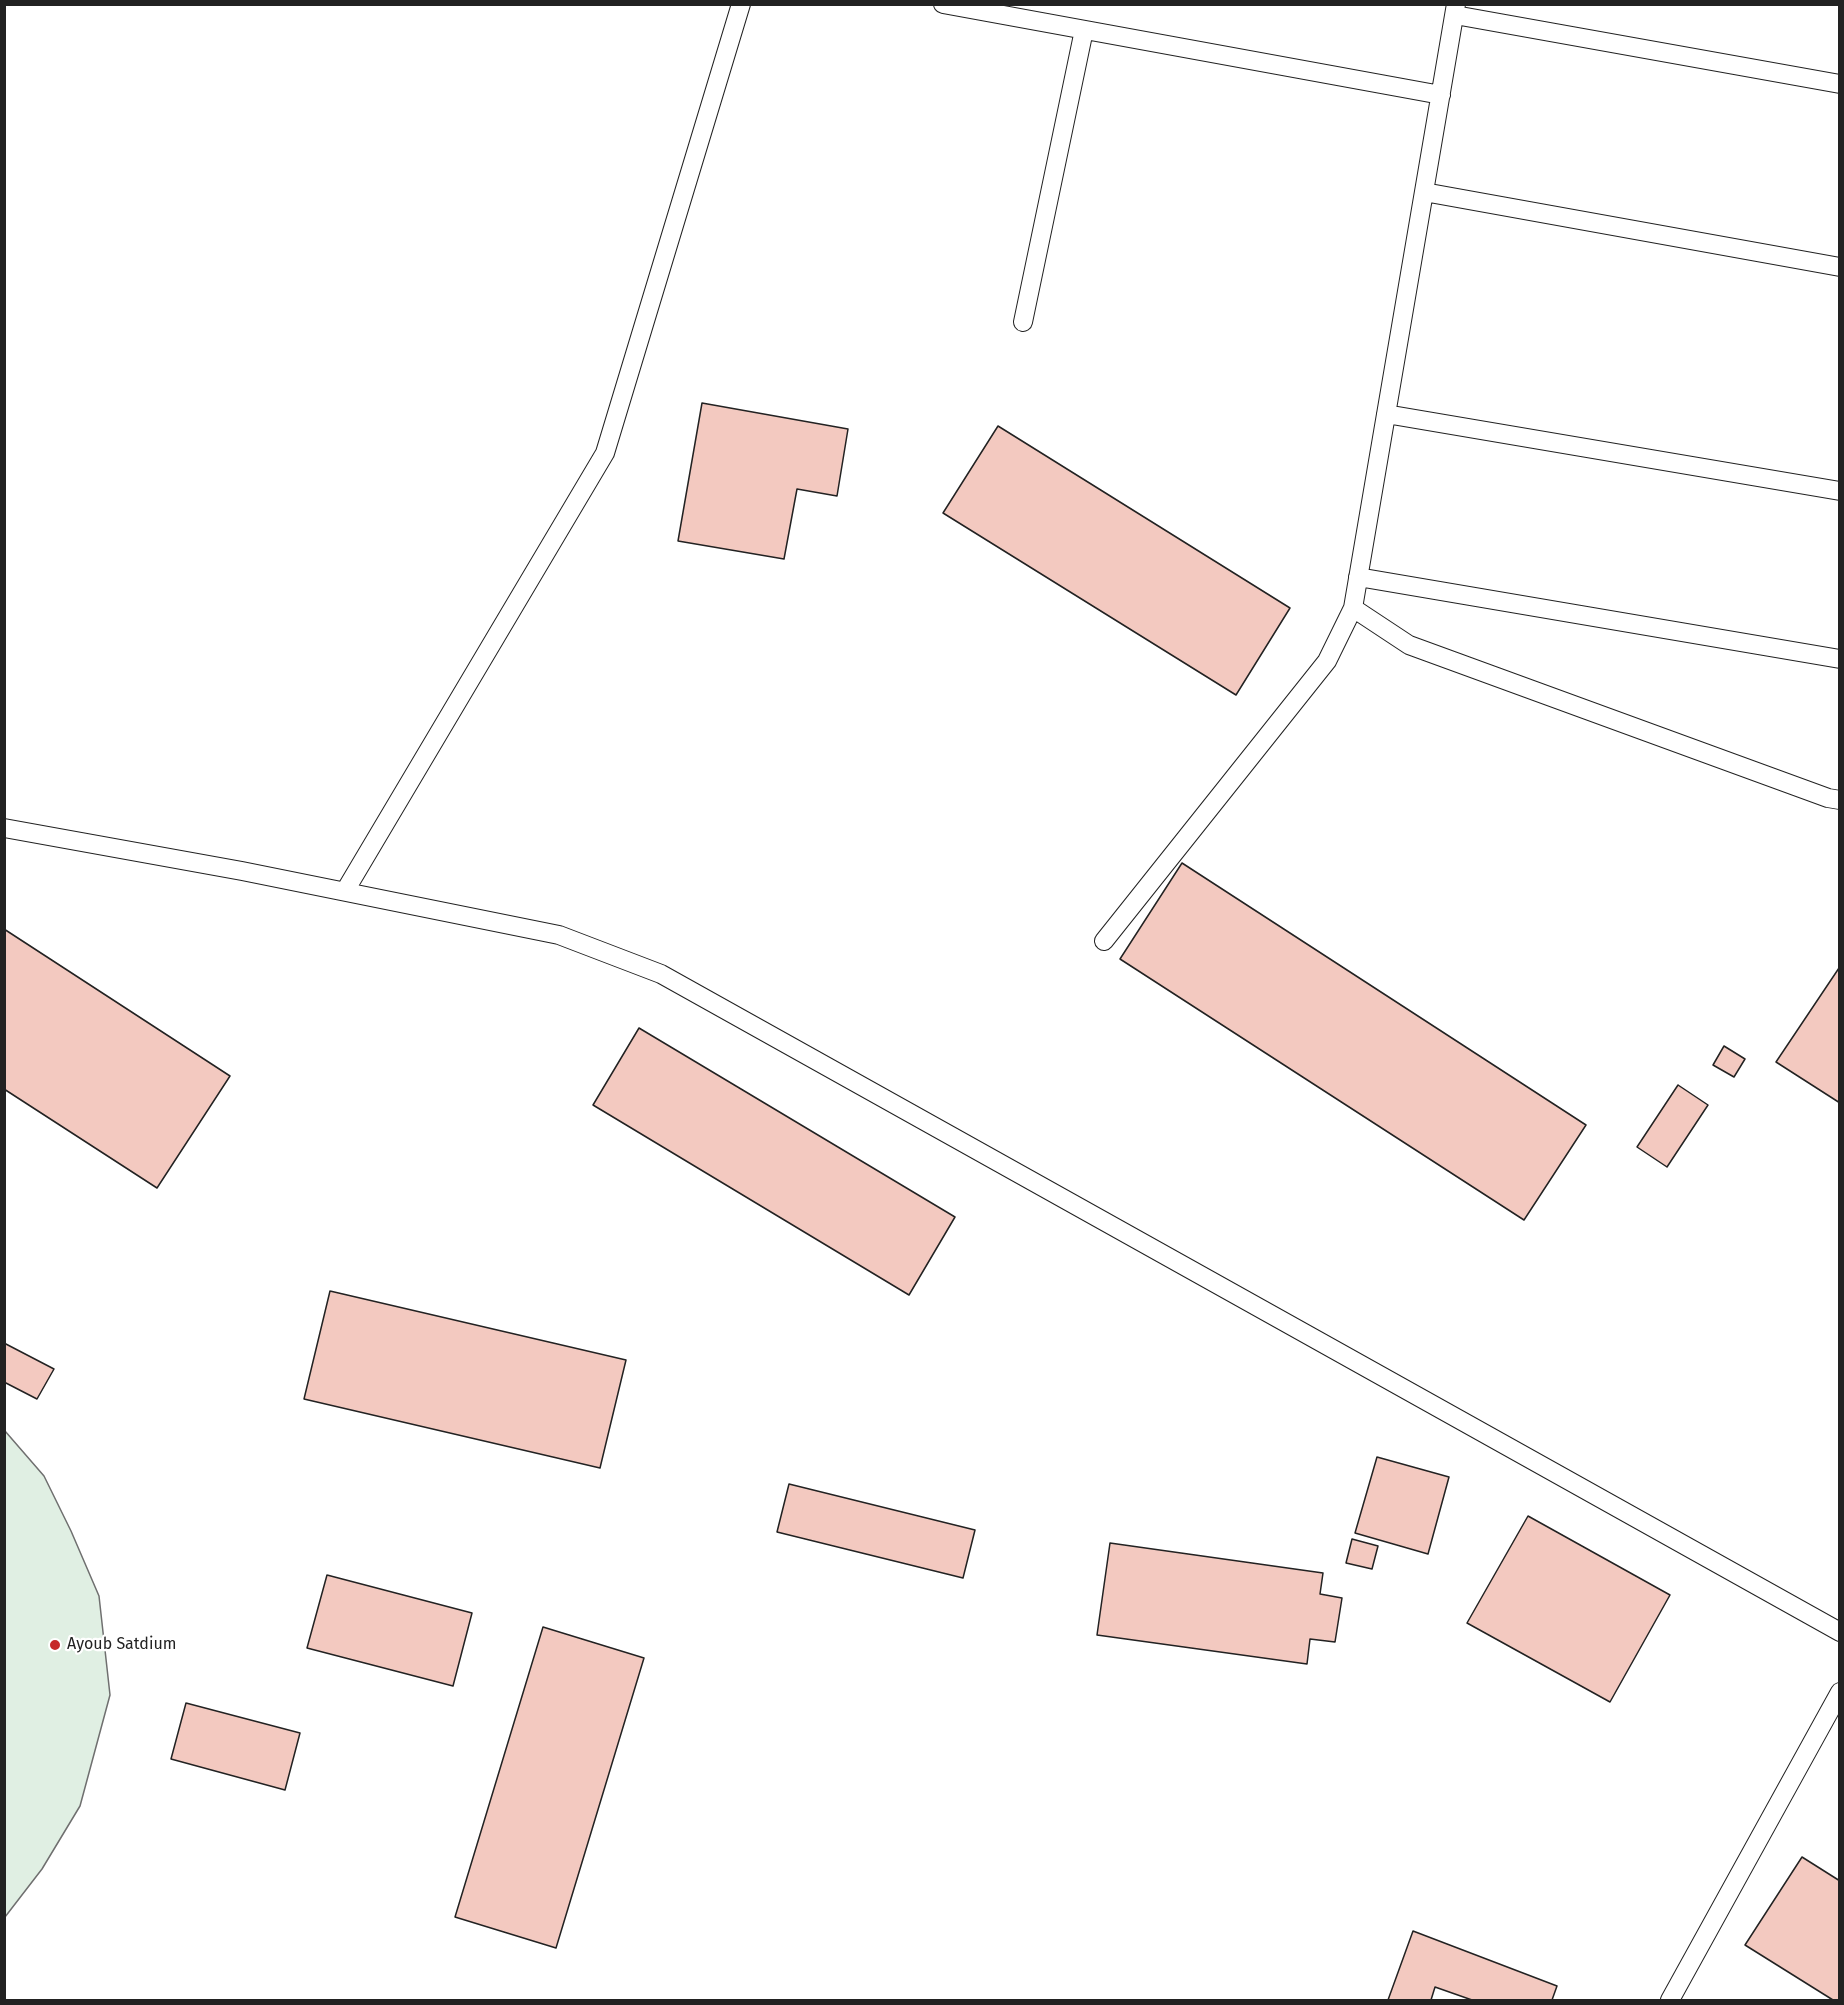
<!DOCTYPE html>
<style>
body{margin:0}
#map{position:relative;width:1844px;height:2005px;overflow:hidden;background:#fff;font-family:"Fira Sans",sans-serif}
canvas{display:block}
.frame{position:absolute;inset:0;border:6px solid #222;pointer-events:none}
</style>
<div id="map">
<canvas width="1844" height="2005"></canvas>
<div class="frame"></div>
</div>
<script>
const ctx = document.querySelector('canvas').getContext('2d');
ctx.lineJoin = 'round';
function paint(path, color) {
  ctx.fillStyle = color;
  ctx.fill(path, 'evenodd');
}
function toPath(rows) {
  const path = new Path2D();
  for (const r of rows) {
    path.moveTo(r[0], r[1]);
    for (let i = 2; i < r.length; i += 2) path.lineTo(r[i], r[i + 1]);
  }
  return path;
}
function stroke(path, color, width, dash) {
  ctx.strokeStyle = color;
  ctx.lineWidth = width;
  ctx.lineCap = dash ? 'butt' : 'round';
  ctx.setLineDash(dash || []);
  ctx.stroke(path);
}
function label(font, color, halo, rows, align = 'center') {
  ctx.font = font + ' "Fira Sans",sans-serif';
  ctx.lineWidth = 4.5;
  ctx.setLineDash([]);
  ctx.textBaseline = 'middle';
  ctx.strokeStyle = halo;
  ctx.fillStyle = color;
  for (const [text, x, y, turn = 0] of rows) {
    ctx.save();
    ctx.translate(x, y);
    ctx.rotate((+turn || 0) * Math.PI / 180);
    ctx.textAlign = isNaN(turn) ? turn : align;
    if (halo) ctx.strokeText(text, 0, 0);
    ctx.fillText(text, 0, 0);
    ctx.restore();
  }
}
const green = toPath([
 [5,1431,44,1476,71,1531,99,1596,110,1695,80,1806,42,1869,5,1917,5,1431]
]);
paint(green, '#e0efe3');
stroke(green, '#6f6f6f', 1.5);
const building = toPath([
 [702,403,848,429,837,496,797,489,784,559,678,541,702,403],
 [998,426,1290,608,1236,695,943,513,998,426],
 [1182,863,1586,1125,1524,1220,1120,959,1182,863],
 [4,929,230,1076,157,1188,4,1089,4,929],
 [1839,968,1840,968,1840,1103,1776,1062,1839,968],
 [639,1028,955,1217,909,1295,593,1105,639,1028],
 [1724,1046,1745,1059,1734,1077,1713,1065,1724,1046],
 [1678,1085,1708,1105,1667,1167,1637,1147,1678,1085],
 [330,1291,626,1360,600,1468,304,1399,330,1291],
 [4,1343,54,1369,37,1399,4,1382,4,1343],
 [1377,1457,1449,1477,1428,1554,1355,1533,1377,1457],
 [789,1484,975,1530,963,1578,777,1532,789,1484],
 [1528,1516,1670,1595,1610,1702,1467,1623,1528,1516],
 [1352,1539,1378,1546,1372,1569,1346,1563,1352,1539],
 [1110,1543,1323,1573,1320,1594,1342,1598,1335,1642,1310,1639,1307,1664,1097,1635,1110,1543],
 [327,1575,472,1613,453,1686,307,1648,327,1575],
 [543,1627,644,1658,556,1948,455,1917,543,1627],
 [186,1703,300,1733,285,1790,171,1759,186,1703],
 [1802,1857,1840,1881,1840,2000,1833,2000,1745,1945,1802,1857],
 [1413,1931,1557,1986,1552,2000,1472,2000,1435,1987,1431,2000,1388,2000,1413,1931]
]);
paint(building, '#f3c9c0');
stroke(building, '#222', 1.5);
const lane = toPath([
 [943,4,1441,95],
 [1455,15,1840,84],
 [1424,192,1840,267],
 [1023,322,1084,30],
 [1386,414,1840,491],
 [1358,577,1840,659],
 [1353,608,1409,645,1828,798,1840,800],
 [4,828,242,871,559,935,661,974,1840,1632],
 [345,891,605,453,741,4],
 [1104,941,1327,661,1353,608,1456,4],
 [1670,2000,1840,1692]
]);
stroke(lane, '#222', 20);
stroke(lane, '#fff', 18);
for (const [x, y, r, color] of [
 [55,1645,6,"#c62828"]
]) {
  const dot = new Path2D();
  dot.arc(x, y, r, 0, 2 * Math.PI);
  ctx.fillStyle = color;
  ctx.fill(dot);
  stroke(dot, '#fff', 2);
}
label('16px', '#222', '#fff', [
 ["Ayoub Satdium",67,1645]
], 'left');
</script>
